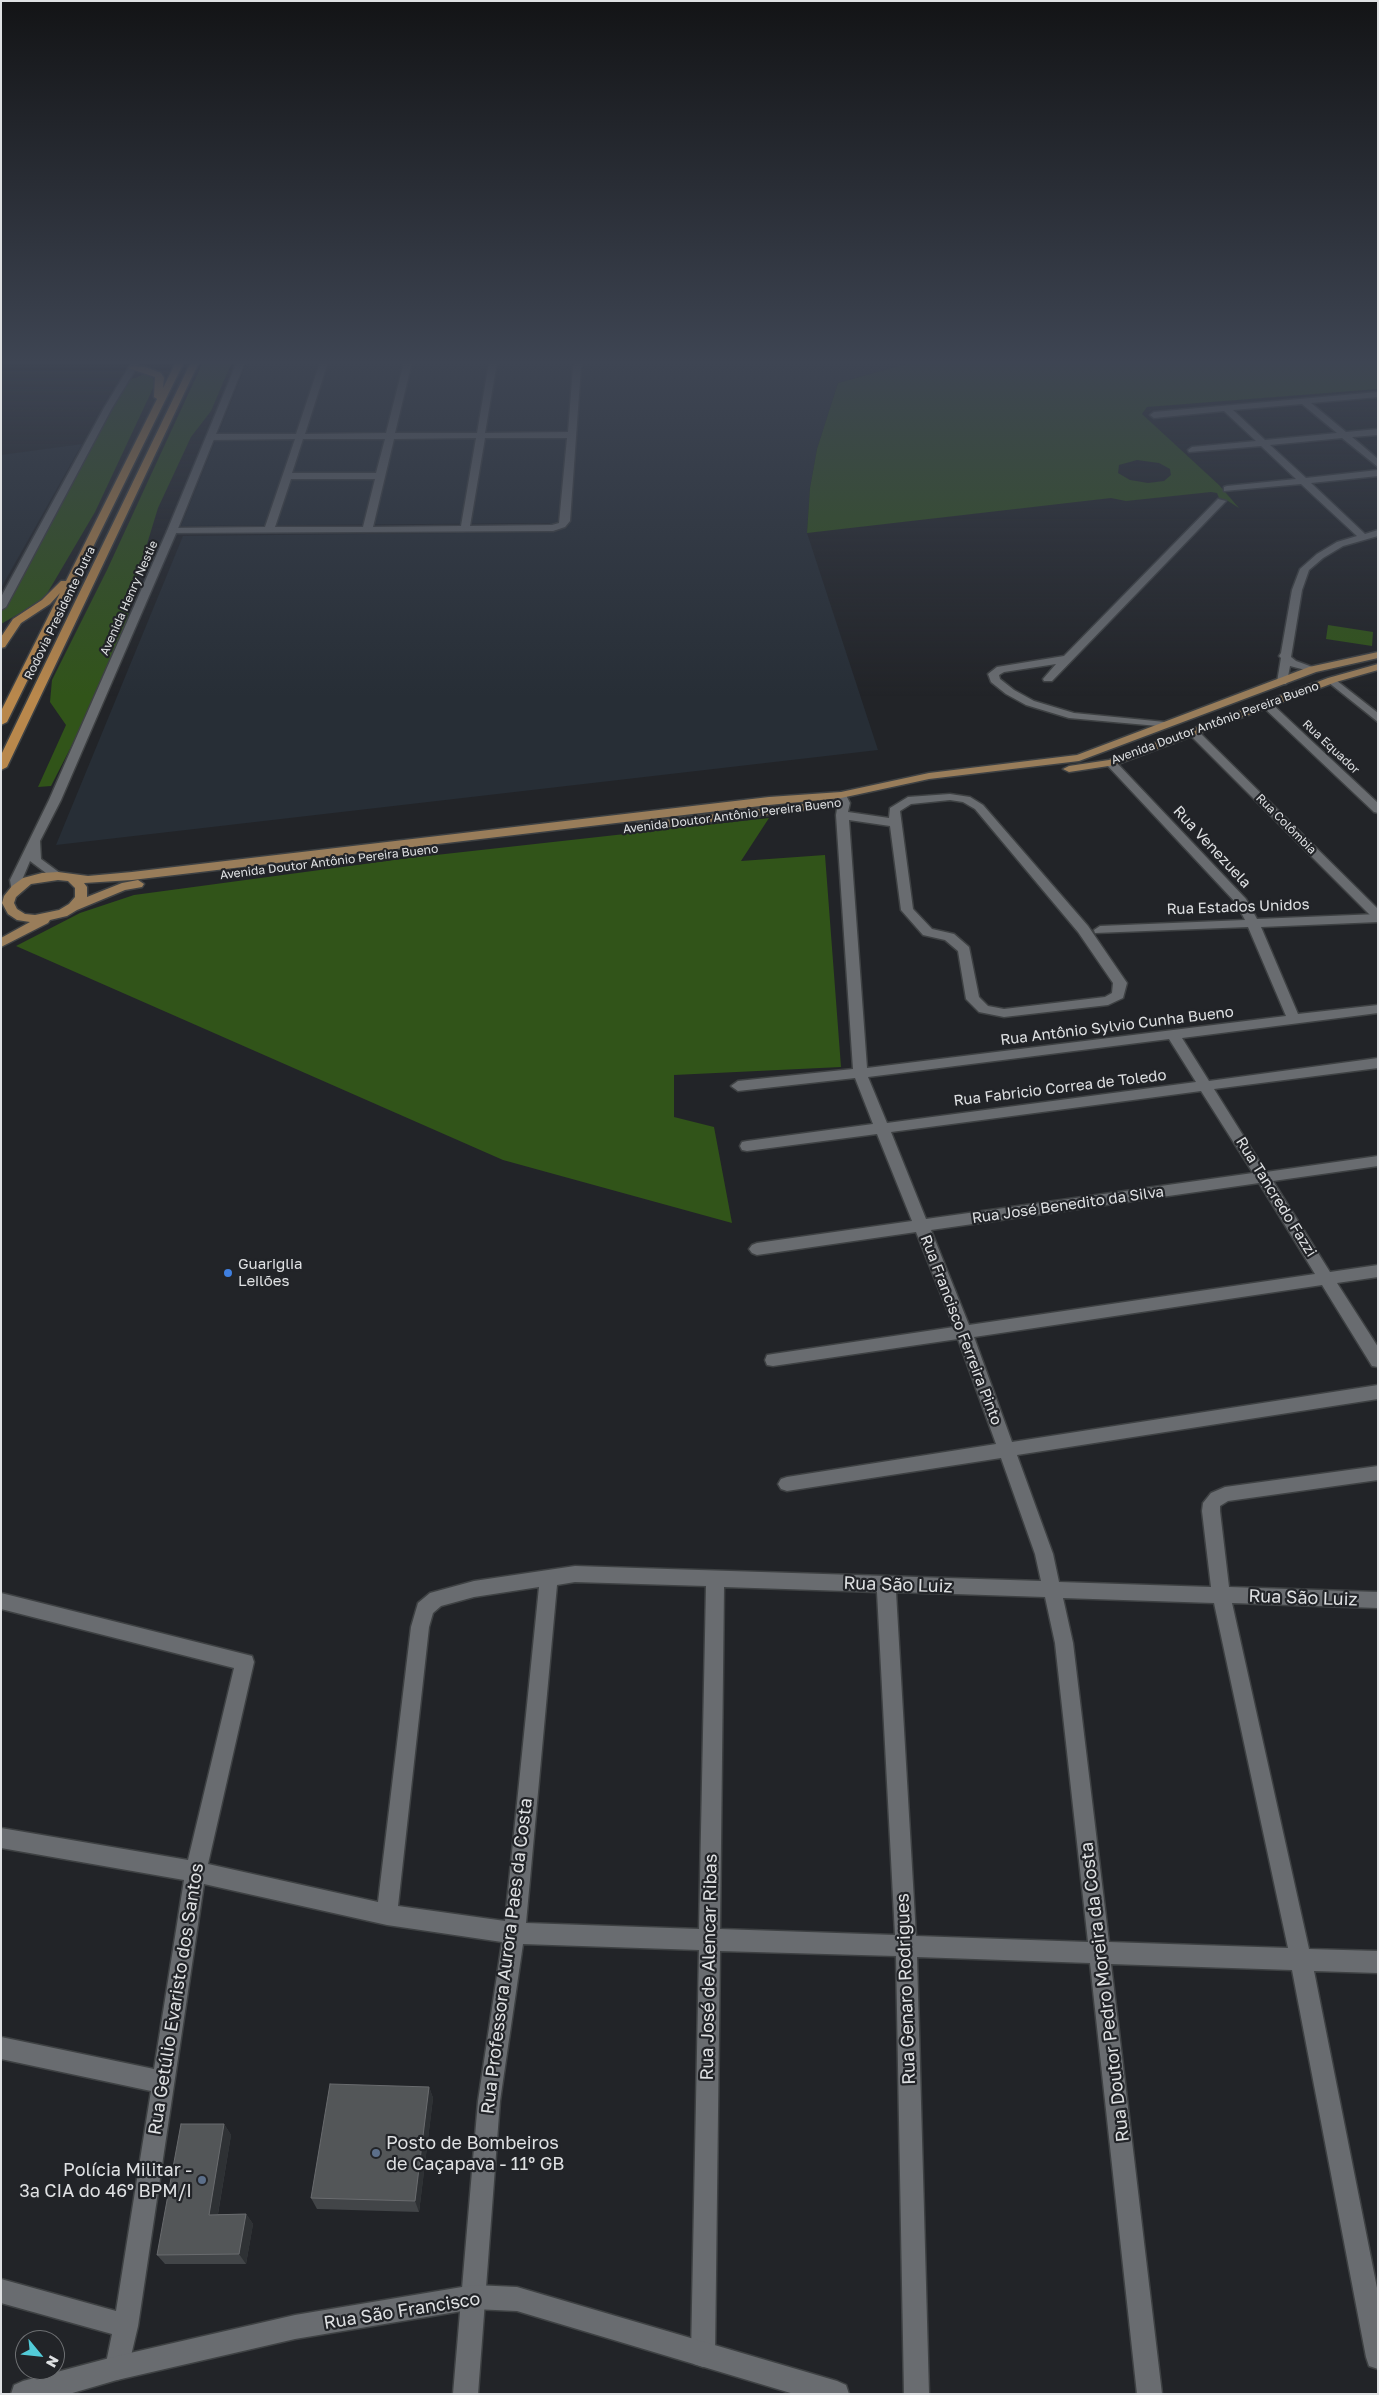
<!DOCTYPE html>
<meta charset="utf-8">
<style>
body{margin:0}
#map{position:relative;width:1379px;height:2395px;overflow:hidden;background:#222428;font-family:"Golos Text",sans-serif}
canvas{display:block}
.frame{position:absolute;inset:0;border:2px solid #dfe1e3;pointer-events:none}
.north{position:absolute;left:15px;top:2330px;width:50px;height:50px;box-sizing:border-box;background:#222428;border:1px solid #6e7073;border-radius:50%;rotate:118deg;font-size:14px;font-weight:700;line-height:20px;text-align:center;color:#dfe1e3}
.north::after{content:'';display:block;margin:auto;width:18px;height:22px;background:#52cbd8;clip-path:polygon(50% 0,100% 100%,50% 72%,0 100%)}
</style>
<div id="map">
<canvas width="1379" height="2395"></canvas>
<div class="frame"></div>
<div class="north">N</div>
</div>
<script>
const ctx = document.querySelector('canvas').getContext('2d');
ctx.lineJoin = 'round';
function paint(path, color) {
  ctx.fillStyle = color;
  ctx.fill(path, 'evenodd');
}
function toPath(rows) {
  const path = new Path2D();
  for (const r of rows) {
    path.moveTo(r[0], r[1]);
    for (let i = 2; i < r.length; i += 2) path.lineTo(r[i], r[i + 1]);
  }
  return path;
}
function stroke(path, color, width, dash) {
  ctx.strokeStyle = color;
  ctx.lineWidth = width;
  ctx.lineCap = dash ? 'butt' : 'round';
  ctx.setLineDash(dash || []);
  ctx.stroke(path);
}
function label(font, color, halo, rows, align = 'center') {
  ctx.font = font + ' "Golos Text",sans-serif';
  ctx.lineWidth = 4.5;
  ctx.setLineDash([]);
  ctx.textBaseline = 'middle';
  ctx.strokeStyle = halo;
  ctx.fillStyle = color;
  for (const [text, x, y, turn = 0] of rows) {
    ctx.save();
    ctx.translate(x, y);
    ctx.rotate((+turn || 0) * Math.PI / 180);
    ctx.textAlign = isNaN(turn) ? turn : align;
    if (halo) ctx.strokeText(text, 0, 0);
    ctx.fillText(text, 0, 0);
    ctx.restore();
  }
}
paint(toPath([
 [247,362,913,362,838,383,817,449,810,488,807,533,878,750,56,845,183,536,549,532,550,523,181,526],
 [82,444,1,588,1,455]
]), '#272e36');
paint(toPath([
 [203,362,232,362,211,411,191,437,158,508,136,580,120,651,51,786,38,787,66,725,50,702,52,680,107,570],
 [913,362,1378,362,1378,389,1147,407,1142,414,1219,485,1239,508,1228,501,1219,498,1217,493,1211,492,1126,501,1111,498,807,533,810,488,817,449,838,383],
 [1137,460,1159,463,1170,469,1171,475,1164,481,1148,483,1130,480,1118,473,1119,465],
 [145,373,153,378,155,384,95,512,45,597,41,601,1,624,1,612,128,379,136,378],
 [1328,625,1373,632,1372,646,1326,639],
 [769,818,741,861,825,855,841,1067,674,1075,674,1117,714,1127,732,1223,503,1160,16,946,80,913,134,895,409,858]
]), '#315419');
const street = toPath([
 [320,362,328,362,305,434,386,433,404,362,412,362,395,433,477,433,489,362,497,362,485,433,568,432,573,367,577,362,585,362,581,367,570,521,565,527,553,531,169,533,167,531,172,528,265,527,295,439,211,440,207,437,211,434,296,434,320,362],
 [476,438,461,526,373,527,394,439,476,438],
 [485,438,567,438,559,523,552,525,470,526,485,438],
 [303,439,385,439,376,473,292,473,303,439],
 [291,479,375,479,363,527,275,527,291,479],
 [1378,392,1378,397,1311,403,1346,432,1378,429,1378,435,1352,437,1378,459,1378,467,1342,438,1270,445,1306,478,1378,470,1378,476,1311,483,1365,534,1378,530,1378,536,1343,546,1323,558,1309,570,1302,590,1291,657,1296,661,1318,669,1313,672,1290,666,1287,682,1286,684,1278,684,1277,682,1281,658,1279,656,1281,653,1292,590,1300,569,1317,554,1337,542,1357,536,1301,484,1224,491,1224,487,1227,486,1296,479,1261,446,1189,452,1188,450,1192,447,1256,441,1224,411,1154,418,1150,415,1154,412,1378,392],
 [1302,404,1337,433,1265,440,1233,410,1302,404],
 [1218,499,1226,501,1052,681,1044,681,1043,679,1056,664,1004,672,999,675,1000,679,1014,690,1034,701,1074,713,1165,722,1169,723,1169,727,1069,718,1026,705,1006,694,991,682,988,674,997,667,1064,656,1218,499],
 [1332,677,1378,713,1378,722,1328,682,1327,680,1332,677],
 [1266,701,1270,702,1378,803,1378,813,1374,812,1262,706,1262,702,1266,701],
 [1111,760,1115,761,1246,899,1257,919,1378,914,1378,922,1261,927,1298,1014,1378,1005,1378,1013,1182,1038,1209,1081,1378,1058,1378,1068,1214,1089,1266,1172,1378,1156,1378,1166,1273,1181,1330,1272,1378,1265,1378,1277,1337,1283,1378,1347,1378,1367,1372,1366,1322,1285,974,1337,1012,1442,1378,1385,1378,1399,1017,1455,1053,1554,1059,1582,1211,1587,1202,1511,1203,1503,1211,1493,1225,1487,1378,1466,1378,1480,1228,1501,1220,1506,1220,1511,1229,1587,1378,1592,1378,1608,1232,1603,1309,1949,1378,1951,1378,1973,1314,1971,1378,2293,1378,2369,1369,2366,1366,2357,1292,1970,1111,1964,1162,2394,1137,2394,1090,1963,917,1957,929,2394,904,2394,896,1956,720,1951,715,2355,712,2364,703,2367,694,2364,691,2355,699,1950,523,1944,500,2101,478,2394,453,2394,478,2101,502,1942,387,1925,204,1884,138,2326,126,2377,117,2380,108,2377,105,2368,112,2334,1,2303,1,2279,116,2311,151,2091,1,2059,1,2037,154,2069,184,1880,1,1848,1,1828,188,1860,234,1668,1,1609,1,1593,252,1656,254,1662,208,1864,378,1902,411,1627,418,1603,430,1593,474,1581,575,1566,1041,1581,1035,1554,1001,1458,787,1491,781,1489,778,1484,781,1479,787,1477,996,1444,958,1339,773,1366,767,1365,765,1360,767,1355,773,1354,954,1327,916,1232,757,1255,752,1253,749,1249,752,1245,757,1243,912,1221,877,1134,747,1151,742,1150,740,1146,742,1142,747,1141,873,1124,855,1078,738,1091,731,1086,738,1081,853,1069,836,815,838,803,835,795,841,792,845,793,850,803,848,812,889,818,890,808,908,797,950,794,970,797,983,805,1088,926,1127,983,1123,998,1108,1005,1004,1017,979,1012,966,999,958,951,945,940,923,935,901,910,890,826,849,820,867,1068,1286,1016,1248,927,1095,933,1094,930,1100,926,1245,920,1236,903,1107,765,1105,763,1111,760],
 [950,800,963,802,975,809,1078,932,1113,983,1112,993,1105,997,1004,1009,988,1006,979,997,969,947,954,934,932,929,913,909,900,811,911,804,950,800],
 [1169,1039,1196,1082,887,1123,868,1077,1169,1039],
 [1201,1091,1253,1173,926,1219,891,1132,1201,1091],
 [1259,1183,1315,1274,969,1325,931,1230,1259,1183],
 [575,1582,706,1586,699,1929,526,1923,557,1585,575,1582],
 [539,1587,505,1921,398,1906,429,1627,433,1613,441,1606,474,1597,539,1587],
 [724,1587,877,1592,895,1935,720,1929,724,1587],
 [896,1592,1045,1597,1055,1643,1088,1942,916,1936,896,1592],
 [1063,1598,1214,1603,1288,1948,1109,1942,1073,1643,1063,1598]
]);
const secondary = toPath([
 [132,362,140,362,112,408,6,607,1,610,1,597,104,408,132,362],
 [237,362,245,362,177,531,61,800,40,841,41,859,64,876,62,879,54,879,30,861,22,880,22,889,16,893,12,892,10,880,49,800,167,531,237,362],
 [1193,729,1197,730,1378,909,1378,920,1374,919,1189,734,1189,730,1193,729],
 [474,2285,517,2287,837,2381,846,2385,849,2394,794,2394,517,2311,474,2309,295,2339,117,2380,69,2394,11,2394,14,2385,23,2381,117,2356,295,2315,474,2285]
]);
const primary = toPath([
 [1378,652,1378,658,1316,672,1079,761,929,779,841,798,769,805,132,880,84,883,87,887,87,897,122,883,138,880,144,884,142,887,125,890,77,910,67,916,50,920,48,923,1,947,1,938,30,922,17,920,8,914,2,903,4,896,12,886,23,878,42,873,58,872,88,876,132,872,769,797,841,792,929,773,1077,755,1309,667,1378,652],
 [58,880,68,881,75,888,75,897,69,904,59,910,35,915,25,914,17,909,14,903,16,897,31,884,58,880],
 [1378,664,1378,670,1336,682,1115,765,1069,772,1063,769,1069,766,1109,760,1328,678,1378,664],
 [804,804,808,806,810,808,808,810,638,831,632,827,638,823,804,804]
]);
const highway = toPath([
 [176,362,184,362,7,722,1,725,1,711,60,593,50,604,21,623,5,647,1,648,1,637,13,619,42,600,61,581,66,581,157,399,154,397,155,377,128,368,132,366,145,367,161,373,164,378,163,388,176,362],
 [191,362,199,362,7,767,1,770,1,755,191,362]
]);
stroke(street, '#3e4143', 3);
stroke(secondary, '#3e4143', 3);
stroke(primary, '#3e4143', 3);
stroke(highway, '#3e4143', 3);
paint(street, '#696c70');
paint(secondary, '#696c70');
paint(primary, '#997d5a');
paint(highway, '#b9884c');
paint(toPath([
 [429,2087,433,2098,419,2212,317,2209,311,2198],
 [224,2124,231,2135,218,2214,246,2214,253,2224,246,2264,165,2264,157,2255]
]), '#424548');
paint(toPath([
 [429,2087,433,2098,419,2212,415,2201],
 [224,2124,231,2135,216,2225,209,2215],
 [246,2214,253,2224,246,2264,239,2254]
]), '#2e3134');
const building = toPath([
 [330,2084,429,2087,415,2201,311,2198,330,2084],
 [181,2124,224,2124,209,2215,246,2214,239,2254,157,2255,181,2124]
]);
paint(building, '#535658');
stroke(building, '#696b6e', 1);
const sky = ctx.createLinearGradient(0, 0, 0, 697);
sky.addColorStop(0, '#131416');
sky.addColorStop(0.52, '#3e4553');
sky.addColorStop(1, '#3e455300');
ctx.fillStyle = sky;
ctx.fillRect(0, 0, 1379, 697);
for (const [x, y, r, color] of [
 [228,1273,5,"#3f7fe0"],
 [376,2153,5,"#5c6f8a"],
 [202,2180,5,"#5c6f8a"]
]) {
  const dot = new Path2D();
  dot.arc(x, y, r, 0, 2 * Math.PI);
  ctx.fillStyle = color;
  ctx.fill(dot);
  stroke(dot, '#222428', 2);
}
label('12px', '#dfe1e3', '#222428', [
 ["Avenida Henry Nestie",129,598,-66],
 ["Rodovia Presidente Dutra",60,613,-64],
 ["Avenida Doutor Antônio Pereira Bueno",1215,723,-20],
 ["Rua Equador",1331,747,43],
 ["Avenida Doutor Antônio Pereira Bueno",732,816,-7],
 ["Rua Colômbia",1286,824,45],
 ["Avenida Doutor Antônio Pereira Bueno",329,862,-7]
]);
label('15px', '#dfe1e3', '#222428', [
 ["Rua Venezuela",1212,847,47],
 ["Rua Estados Unidos",1238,907,-2],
 ["Rua Antônio Sylvio Cunha Bueno",1117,1026,-7],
 ["Rua Fabricio Correa de Toledo",1060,1088,-7],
 ["Rua Tancredo Fazzi",1276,1197,58],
 ["Rua José Benedito da Silva",1068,1205,-8],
 ["Rua Francisco Ferreira Pinto",961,1330,69]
]);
label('15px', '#dfe1e3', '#222428', [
 ["Guariglia",238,1264],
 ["Leilões",238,1281]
], 'left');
label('18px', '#dfe1e3', '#222428', [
 ["Rua São Luiz",898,1585,2],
 ["Rua São Luiz",1303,1598,2],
 ["Rua Professora Aurora Paes da Costa",507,1956,-83],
 ["Rua José de Alencar Ribas",709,1967,-89],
 ["Rua Genaro Rodrigues",906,1989,-92],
 ["Rua Doutor Pedro Moreira da Costa",1105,1992,-97],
 ["Rua Getúlio Evaristo dos Santos",176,1999,-81],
 ["Rua São Francisco",402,2311,-9]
]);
label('18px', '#dfe1e3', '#222428', [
 ["Posto de Bombeiros",386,2143],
 ["de Caçapava - 11º GB",386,2164],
 ["Polícia Militar -",192,2170,"right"],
 ["3ª CIA do 46º BPM/I",192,2191,"right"]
], 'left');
</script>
